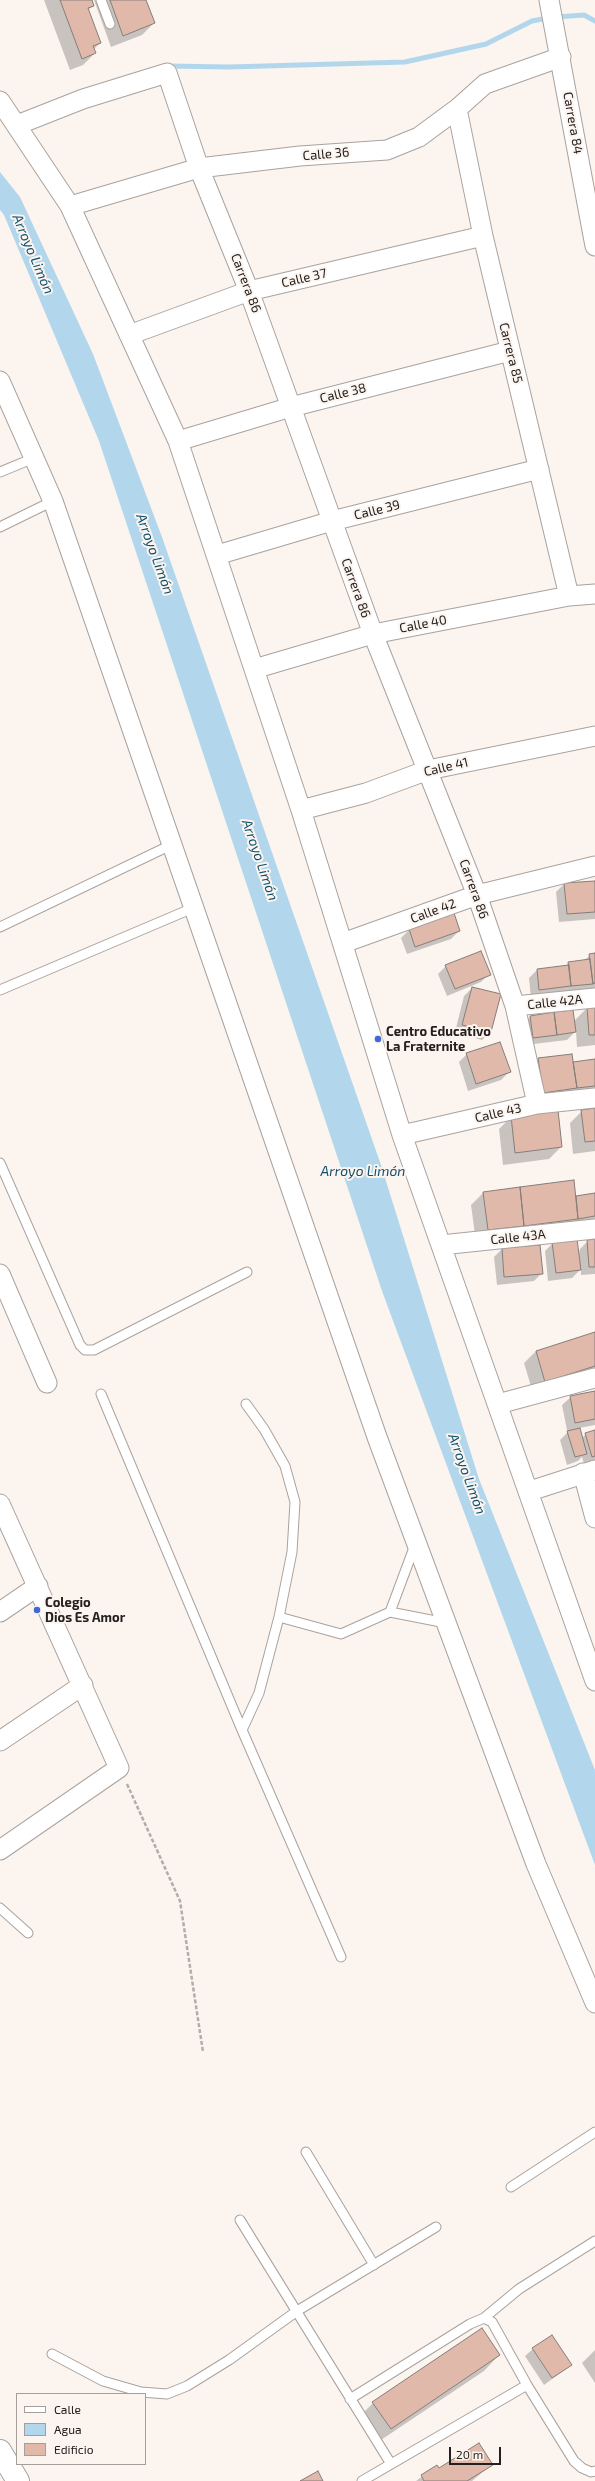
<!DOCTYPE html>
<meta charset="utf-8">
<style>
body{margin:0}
#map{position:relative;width:595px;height:2481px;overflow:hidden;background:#fcf4ef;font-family:"Exo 2",sans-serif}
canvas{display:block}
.legend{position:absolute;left:16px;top:2393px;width:130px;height:72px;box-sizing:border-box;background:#fcf4ef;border:1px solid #a59f9c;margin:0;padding:5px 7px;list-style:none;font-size:12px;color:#23201f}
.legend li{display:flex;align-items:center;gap:8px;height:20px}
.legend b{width:20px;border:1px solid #a59f9c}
.scale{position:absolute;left:449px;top:2447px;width:52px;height:18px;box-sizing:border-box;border:2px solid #23201f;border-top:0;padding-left:5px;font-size:12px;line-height:14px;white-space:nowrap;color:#23201f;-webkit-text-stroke:3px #fcf4ef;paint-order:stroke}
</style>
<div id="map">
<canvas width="595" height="2481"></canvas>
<ul class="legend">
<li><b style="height:5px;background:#fff"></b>Calle</li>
<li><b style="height:11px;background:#b2d7ec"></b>Agua</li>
<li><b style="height:11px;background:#e0b9ab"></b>Edificio</li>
</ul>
<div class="scale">20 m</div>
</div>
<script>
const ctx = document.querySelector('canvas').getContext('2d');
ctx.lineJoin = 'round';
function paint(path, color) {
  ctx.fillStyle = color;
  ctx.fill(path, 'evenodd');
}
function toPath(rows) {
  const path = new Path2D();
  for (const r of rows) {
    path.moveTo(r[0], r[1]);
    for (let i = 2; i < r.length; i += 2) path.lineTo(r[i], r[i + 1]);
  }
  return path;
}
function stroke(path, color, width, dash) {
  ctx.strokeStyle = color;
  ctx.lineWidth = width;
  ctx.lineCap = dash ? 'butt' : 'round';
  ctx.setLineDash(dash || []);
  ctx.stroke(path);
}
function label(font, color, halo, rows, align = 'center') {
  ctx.font = font + ' "Exo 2",sans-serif';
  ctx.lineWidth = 4;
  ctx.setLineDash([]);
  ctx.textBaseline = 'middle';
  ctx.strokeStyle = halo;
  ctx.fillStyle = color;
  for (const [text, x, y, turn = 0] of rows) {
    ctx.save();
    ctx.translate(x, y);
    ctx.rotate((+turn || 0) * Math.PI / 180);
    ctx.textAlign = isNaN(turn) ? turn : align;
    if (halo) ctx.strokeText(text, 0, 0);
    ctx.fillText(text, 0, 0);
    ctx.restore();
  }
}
paint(toPath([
 [0,172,20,197,93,354,162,537,381,1165,479,1479,595,1770,595,1865,382,1291,99,441,4,215,0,210]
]), '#b2d7ec');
paint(toPath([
 [44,0,90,0,93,6,88,10,100,43,93,50,95,53,83,65,70,70],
 [94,0,145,0,154,23,142,35,111,47],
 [595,882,595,919,559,922,556,892,564,884],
 [409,930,459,931,451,939,407,954,401,938],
 [595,954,595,990,531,998,529,978,537,970,565,966,569,963,584,961,590,955],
 [446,966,489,974,481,982,447,996,438,974],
 [472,988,491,1032,482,1040,455,1032,464,996],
 [595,1007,595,1045,577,1047,576,1031,567,1040,525,1045,522,1025,530,1017,574,1021,587,1008],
 [467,1054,509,1072,501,1080,468,1091,459,1062],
 [539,1059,573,1063,595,1060,595,1092,535,1101,531,1067],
 [595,1109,595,1151,573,1154,570,1123,582,1111],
 [557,1111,561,1147,549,1159,503,1165,499,1129,511,1117],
 [483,1193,575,1198,595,1194,595,1223,476,1242,471,1205],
 [595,1240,595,1274,581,1275,581,1269,572,1278,548,1281,545,1251,553,1243,578,1257,580,1249,588,1241],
 [502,1249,542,1273,534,1281,497,1285,494,1257],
 [595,1333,595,1373,533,1393,524,1363,536,1351],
 [595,1392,595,1425,579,1428,582,1438,586,1434,595,1431,595,1461,584,1464,582,1457,578,1461,567,1465,560,1440,570,1430,567,1430,562,1405,571,1397],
 [533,2349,571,2365,544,2385,525,2356],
 [595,2350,595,2383,582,2363],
 [499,2355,484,2371,375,2444,358,2418,373,2403],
 [491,2465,472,2481,416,2481,437,2466,438,2469]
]), '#0003');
stroke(toPath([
 [556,17,584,15,595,21],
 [168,66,229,67,405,62,486,44,532,21,548,18]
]), '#b2d7ec', 5);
const building = toPath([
 [60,0,92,0,94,6,88,8,101,43,93,46,96,53,82,59,60,0],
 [110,0,146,0,155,23,123,36,110,0],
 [595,881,595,912,567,914,564,883,595,881],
 [454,913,460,931,415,947,409,929,454,913],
 [481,951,491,975,455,989,445,965,481,951],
 [595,953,595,983,593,984,589,954,595,953],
 [590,959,593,984,571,986,568,962,590,959],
 [569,965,571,986,539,990,537,969,569,965],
 [472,987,501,994,491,1032,462,1025,472,987],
 [595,1006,595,1035,589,1035,587,1007,595,1006],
 [573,1010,576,1032,557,1035,554,1012,573,1010],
 [554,1012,557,1035,533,1038,530,1016,554,1012],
 [500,1042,511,1072,476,1084,466,1053,500,1042],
 [572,1054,577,1088,543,1093,538,1058,572,1054],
 [595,1059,595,1086,577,1088,573,1062,595,1059],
 [595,1108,595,1141,585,1142,581,1110,595,1108],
 [558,1110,562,1147,515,1153,511,1116,558,1110],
 [574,1180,578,1219,524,1226,520,1187,574,1180],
 [520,1187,524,1226,488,1230,483,1192,520,1187],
 [595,1193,595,1216,578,1219,576,1196,595,1193],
 [577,1239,581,1270,556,1273,552,1242,577,1239],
 [595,1239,595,1267,589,1267,587,1240,595,1239],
 [540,1245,543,1274,504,1277,502,1248,540,1245],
 [595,1332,595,1366,545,1382,536,1351,595,1332],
 [595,1391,595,1419,575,1423,570,1396,595,1391],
 [580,1428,587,1454,575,1457,567,1431,580,1428],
 [595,1430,595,1456,592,1457,585,1433,595,1430],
 [482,2328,500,2355,391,2429,372,2402,482,2328],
 [552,2335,572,2365,552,2378,532,2348,552,2335],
 [479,2443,493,2465,467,2481,424,2481,421,2475,437,2465,439,2468,479,2443],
 [318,2471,323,2481,300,2481,318,2471]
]);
paint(building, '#e0b9ab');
stroke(building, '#857d7a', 1);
const lane = toPath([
 [101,0,110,24],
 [0,472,34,458],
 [0,527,53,501],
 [0,927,171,845],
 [0,990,193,908],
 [0,1163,80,1345,85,1350,94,1350,247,1272],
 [101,1394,242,1730,341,1957],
 [246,1404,264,1429,285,1466,295,1502,292,1552,279,1617],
 [390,1612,446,1623],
 [242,1730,259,1693,279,1617,341,1634,390,1612,415,1545],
 [0,1908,28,1933],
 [306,2152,374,2265],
 [511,2187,595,2132],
 [240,2220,391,2464],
 [484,2318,519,2289,595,2241],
 [52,2354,103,2381,141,2392,167,2394,187,2386,229,2360,297,2311,436,2227],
 [350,2399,470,2324,484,2318,492,2322,527,2385],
 [362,2481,527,2385,574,2461,582,2468,591,2472,595,2471]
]);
const street = toPath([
 [549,0,595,246],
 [0,101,70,206,178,441,301,810,402,1135,595,1681],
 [457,109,483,236,569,596],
 [17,125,83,99,167,73,199,168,249,291,373,634,477,895,515,1006,537,1104],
 [70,206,199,168,300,156,387,150,419,137,457,109,485,84,561,57],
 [129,335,249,291,483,236],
 [0,381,53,501,377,1437,536,1864,595,2003],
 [178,441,291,407,510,351],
 [217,555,332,521,539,469],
 [254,669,373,634,569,596,595,594],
 [301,810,366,793,428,770,595,736],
 [343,943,477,895,595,866],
 [515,1006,595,998],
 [402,1135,537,1104,595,1098],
 [441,1245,595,1229],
 [0,1274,47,1383],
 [498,1404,595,1378],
 [583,1473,595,1518],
 [530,1491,595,1470],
 [0,1504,119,1768,0,1850],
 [0,1612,38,1586],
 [0,1741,83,1685]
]);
const secondary = toPath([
 [0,2451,18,2481]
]);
stroke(lane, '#a9a29e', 11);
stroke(street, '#a9a29e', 21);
stroke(secondary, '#a9a29e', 24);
stroke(toPath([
 [127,1784,180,1901,203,2052]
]), '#b3ada9', 2.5, [4, 2]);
stroke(lane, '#fff', 9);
stroke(street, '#fff', 19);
stroke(secondary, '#fff', 22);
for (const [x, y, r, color] of [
 [378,1039,4,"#3f68d9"],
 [37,1610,4,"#3f68d9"]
]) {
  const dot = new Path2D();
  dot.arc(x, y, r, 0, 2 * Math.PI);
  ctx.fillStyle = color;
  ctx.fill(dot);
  stroke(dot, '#fcf4ef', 1.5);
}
label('13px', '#23201f', '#fcf4ef', [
 ["Carrera 84",573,123,80],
 ["Calle 36",326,154,-5],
 ["Calle 37",304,278,-13],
 ["Carrera 86",246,283,69],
 ["Carrera 85",511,353,76],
 ["Calle 38",343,393,-14],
 ["Calle 39",377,510,-14],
 ["Carrera 86",356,588,70],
 ["Calle 40",423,624,-11],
 ["Calle 41",446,767,-13],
 ["Carrera 86",474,889,70],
 ["Calle 42",433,911,-20],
 ["Calle 42A",555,1002,-6],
 ["Calle 43",498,1113,-13],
 ["Calle 43A",518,1237,-6]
]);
label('bold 13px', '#23201f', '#fcf4ef', [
 ["Centro Educativo",386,1032],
 ["La Fraternite",386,1047],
 ["Colegio",45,1603],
 ["Dios Es Amor",45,1618]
], 'left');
label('italic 14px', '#10516f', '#fcf4ef', [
 ["Arroyo Limón",33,254,67],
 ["Arroyo Limón",155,554,70],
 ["Arroyo Limón",260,860,71],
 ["Arroyo Limón",363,1171],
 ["Arroyo Limón",467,1474,70]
]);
</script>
